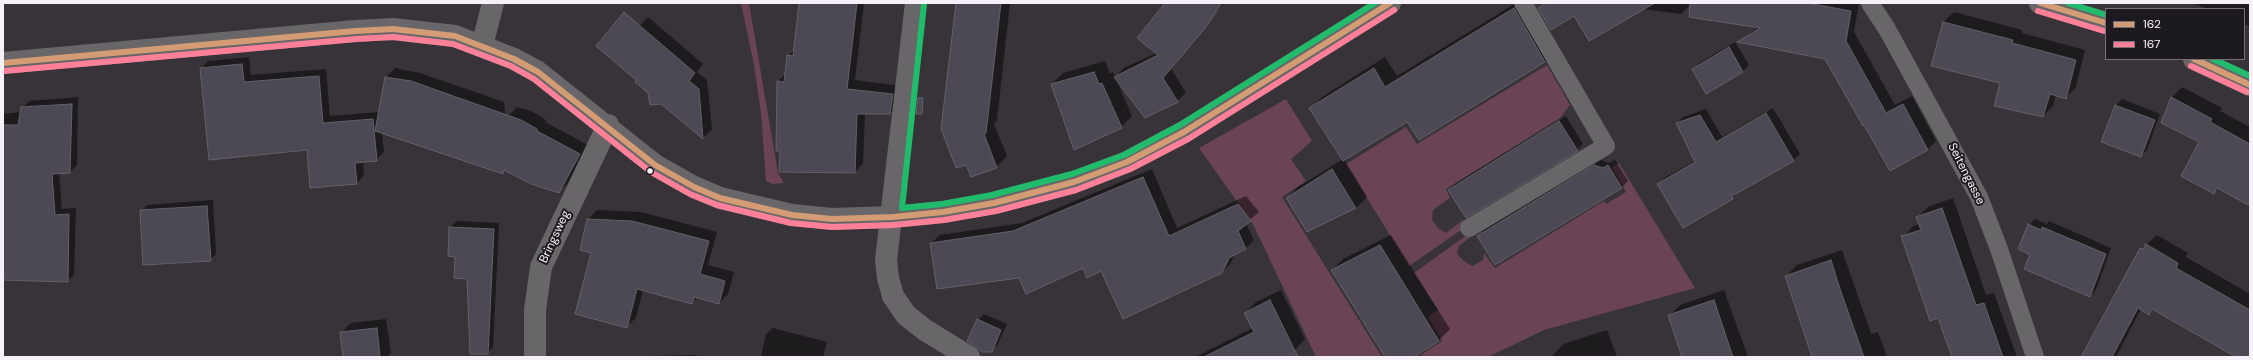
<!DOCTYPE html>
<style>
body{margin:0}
#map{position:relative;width:2253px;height:360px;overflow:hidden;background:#373338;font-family:"DM Sans",sans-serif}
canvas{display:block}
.frame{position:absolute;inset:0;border:4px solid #f6f1f9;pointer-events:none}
.legend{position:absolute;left:2105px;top:8px;width:140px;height:52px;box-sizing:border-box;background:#1d1a1f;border:1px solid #747076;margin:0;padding:5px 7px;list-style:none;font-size:12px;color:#f6f1f9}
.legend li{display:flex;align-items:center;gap:8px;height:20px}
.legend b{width:20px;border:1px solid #747076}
</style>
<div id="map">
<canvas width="2253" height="360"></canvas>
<div class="frame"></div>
<ul class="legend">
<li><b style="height:5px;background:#d39c74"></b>162</li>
<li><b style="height:5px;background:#ff8098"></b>167</li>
</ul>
</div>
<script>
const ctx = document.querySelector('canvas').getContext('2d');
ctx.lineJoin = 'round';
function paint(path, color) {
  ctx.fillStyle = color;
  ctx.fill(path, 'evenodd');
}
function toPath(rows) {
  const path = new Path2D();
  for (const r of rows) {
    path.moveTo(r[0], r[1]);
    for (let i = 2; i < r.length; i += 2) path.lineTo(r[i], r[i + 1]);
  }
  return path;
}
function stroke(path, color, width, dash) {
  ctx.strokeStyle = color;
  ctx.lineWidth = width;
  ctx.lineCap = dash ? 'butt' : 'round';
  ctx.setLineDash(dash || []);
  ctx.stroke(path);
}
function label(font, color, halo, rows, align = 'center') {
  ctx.font = font + ' "DM Sans",sans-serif';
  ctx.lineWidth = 4;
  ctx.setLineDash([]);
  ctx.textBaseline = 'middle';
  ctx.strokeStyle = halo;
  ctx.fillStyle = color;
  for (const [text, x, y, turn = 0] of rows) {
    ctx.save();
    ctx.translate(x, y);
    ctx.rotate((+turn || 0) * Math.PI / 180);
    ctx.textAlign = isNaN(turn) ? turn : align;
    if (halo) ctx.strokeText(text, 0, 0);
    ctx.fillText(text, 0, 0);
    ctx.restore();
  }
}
paint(toPath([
 [741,3,749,3,778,173,784,183,773,184,766,181,761,113,754,65],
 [1547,65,1570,105,1560,118,1446,189,1450,198,1433,210,1432,220,1438,228,1446,233,1463,220,1467,226,1409,266,1346,164,1406,127,1417,144],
 [1286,99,1312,141,1291,159,1306,181,1282,197,1382,357,1316,357,1253,224,1199,148],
 [1619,163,1695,288,1544,330,1488,357,1418,357,1442,341,1428,317,1438,310,1414,273,1471,232,1473,235,1459,246,1457,254,1465,262,1473,266,1483,260,1484,253,1495,268,1604,201,1606,204,1626,192,1612,167]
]), '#6a4454');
paint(toPath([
 [800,3,864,3,855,80,901,86,899,104,890,113,865,113,863,164,855,172,781,150,778,82,786,73,788,56,795,49],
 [957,3,1010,3,997,121,994,124,1007,156,996,167,967,163],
 [1166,3,1224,3,1171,68,1186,93,1177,101,1117,81,1132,116,1121,127,1052,84,1063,73,1105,61,1110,74,1113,72,1115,77,1124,68,1156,53],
 [1516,3,1556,51,1545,62,1407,121,1344,159,1367,197,1356,208,1308,231,1287,198,1298,187,1343,159,1311,108,1322,97,1385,57,1397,76],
 [1642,3,1692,3,1681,14,1641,9],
 [1718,3,1859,3,1854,32,1895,105,1912,96,1936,141,1928,149,1891,170,1826,58,1739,42,1758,27],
 [2193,3,2250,3,2250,26,2244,24,2244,9,2207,9],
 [1954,12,2022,30,2022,33,2085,50,2076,87,2065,98,2056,95,2053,106,2043,116,2001,83,1943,22],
 [648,17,703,64,697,72,707,80,712,129,703,138,611,58],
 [1735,42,1749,65,1743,71,1706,93,1693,69,1699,63],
 [249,57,251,75,326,69,330,116,380,112,386,77,395,68,420,73,504,102,506,122,508,116,517,107,531,111,546,120,545,122,588,145,568,183,558,192,506,169,503,173,382,132,384,152,376,160,363,161,364,175,357,183,201,69,208,61],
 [2182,87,2222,108,2220,111,2250,127,2250,205,2219,188,2214,193,2201,142,2162,123,2172,97],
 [78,97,77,165,70,172,59,173,62,209,76,208,74,275,67,281,3,280,3,114,21,112,22,108,29,101],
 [2122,99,2160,114,2147,150,2140,156,2102,141,2116,105],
 [1773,108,1800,154,1793,160,1739,192,1732,198,1658,184,1664,178,1696,160,1677,123,1683,117,1706,109,1722,137],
 [1566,116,1583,144,1577,150,1449,190,1455,184],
 [1601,160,1609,163,1615,160,1628,181,1622,187,1496,264,1478,236,1484,230],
 [1152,169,1177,228,1246,196,1259,212,1246,223,1254,240,1246,248,1235,254,1231,263,1222,272,1102,270,1084,267,1020,277,931,243,940,235,1022,223],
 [1953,198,1986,295,1994,293,2017,357,1953,357,1939,317,1903,237,1913,226,1920,224,1918,217,1928,207],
 [213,200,216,254,210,260,141,211,147,205],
 [597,210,641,212,717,232,708,265,734,272,728,294,719,303,698,297,691,303,643,290,636,318,627,326,592,253,588,219],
 [2035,219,2047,224,2049,221,2111,248,2096,290,2090,296,2032,254,2029,225],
 [457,221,499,223,493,347,487,353,468,278,456,256,450,227],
 [1391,235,1450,329,1439,340,1412,357,1386,357,1332,270,1343,259],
 [2157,235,2188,253,2186,257,2250,294,2250,357,2239,357,2154,309,2149,314,2141,309,2116,357,2082,357,2141,249],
 [1842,250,1871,334,1878,332,1887,357,1814,357,1786,276,1797,265],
 [1281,290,1305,339,1295,350,1281,357,1195,357,1253,328,1245,313,1256,302],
 [1724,290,1748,357,1683,357,1669,316,1680,305],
 [984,314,1007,324,998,344,991,351,978,320],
 [386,319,391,353,387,357,344,357,341,333,351,323],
 [773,328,827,342,823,357,761,357,766,334],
 [1607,330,1617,357,1553,357,1553,355,1563,344],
 [697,355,696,357,650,357,651,356]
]), '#0007');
const building = toPath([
 [799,3,857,3,847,89,893,94,890,114,857,114,855,173,779,172,780,151,776,151,777,81,784,82,787,55,793,56,799,3],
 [956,3,1001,3,986,133,984,134,997,168,971,177,966,165,956,168,941,129,956,3],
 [1165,3,1222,3,1206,27,1163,78,1178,102,1145,118,1114,77,1158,55,1137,38,1165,3],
 [1546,3,1655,3,1589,41,1574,16,1551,30,1538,8,1546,3],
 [1690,3,1807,3,1851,11,1846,41,1886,113,1903,104,1928,150,1890,171,1864,125,1863,126,1825,59,1737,42,1760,28,1689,17,1690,3],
 [1514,8,1545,62,1419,140,1407,122,1343,161,1309,108,1374,68,1385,87,1514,8],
 [624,12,695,73,689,81,699,89,703,139,661,104,650,105,648,93,635,82,636,80,596,46,624,12],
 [1943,22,2013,40,2012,43,2076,60,2066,99,2050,94,2043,117,1994,106,2000,83,1931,66,1943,22],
 [1729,47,1743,72,1706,94,1692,69,1729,47],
 [242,64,244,82,319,76,323,123,373,119,377,161,355,163,357,184,310,188,307,150,209,160,200,68,242,64],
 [1094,72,1099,84,1102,83,1122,128,1074,150,1051,84,1094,72],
 [385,77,411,81,521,120,537,129,537,131,580,154,559,193,531,184,504,170,503,174,375,131,385,77],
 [2171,97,2212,119,2210,122,2250,144,2250,206,2217,188,2214,194,2181,176,2199,142,2161,123,2171,97],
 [918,98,923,98,922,114,916,114,918,98],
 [72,104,70,173,52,174,55,215,69,214,68,282,3,280,3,125,18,125,21,107,72,104],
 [2115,105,2155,120,2141,157,2101,142,2115,105],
 [1766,113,1794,161,1732,196,1733,199,1683,228,1657,184,1695,162,1676,123,1700,115,1716,142,1766,113],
 [1559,121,1578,151,1466,218,1448,190,1559,121],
 [1594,165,1603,168,1608,165,1622,188,1495,265,1477,236,1594,165],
 [1332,169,1356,208,1307,232,1286,198,1332,169],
 [1143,177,1169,236,1238,204,1251,221,1238,231,1246,249,1229,258,1222,273,1123,319,1101,271,1087,278,1083,268,1026,294,1019,278,937,289,930,243,1013,231,1143,177],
 [207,206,211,261,143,265,140,210,207,206],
 [1942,208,1976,305,1984,303,2003,357,1952,357,1938,318,1930,321,1901,236,1921,230,1916,217,1942,208],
 [587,219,632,221,709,241,700,274,725,281,719,304,694,297,692,304,637,289,627,328,575,314,591,253,580,250,587,219],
 [2028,224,2041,230,2042,227,2106,254,2090,297,2024,269,2030,255,2018,249,2028,224],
 [449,227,494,229,488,354,470,354,467,279,454,278,455,257,448,256,449,227],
 [2146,244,2178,263,2176,268,2250,310,2250,357,2236,357,2152,309,2149,315,2138,308,2112,357,2081,357,2140,248,2143,249,2146,244],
 [1380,245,1439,341,1414,357,1385,357,1331,270,1380,245],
 [1831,260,1840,289,1864,357,1812,357,1785,276,1831,260],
 [1270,300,1298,357,1204,357,1254,332,1244,313,1270,300],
 [1714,300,1733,357,1682,357,1668,315,1714,300],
 [977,319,1001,330,992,352,982,352,967,341,977,319],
 [377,328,380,357,343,357,340,332,377,328]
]);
paint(building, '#4c4854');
stroke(building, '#646166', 1);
stroke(toPath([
 [1870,3,1887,29,1979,197,1999,249,2035,357],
 [1469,228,1606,146,1523,3]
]), '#686668', 18);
stroke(toPath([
 [916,3,886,260,888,278,893,296,906,315,925,330,969,357],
 [2040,3,2106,23],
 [482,46,493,3],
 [2194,59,2250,85],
 [3,63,355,31,393,29,455,36,514,59,538,72,655,165,694,187,720,198,792,215,832,219,893,217,943,212,994,203,1074,182,1127,162,1184,132,1390,3],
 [535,357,535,310,541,267,608,125]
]), '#686668', 22);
stroke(toPath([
 [2040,3,2106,23],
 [2194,59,2250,85],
 [3,63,355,31,393,29,455,36,514,59,538,72,655,165,694,187,720,198,792,215,832,219,893,217,943,212,994,203,1074,182,1127,162,1184,132,1390,3]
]), '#d39c74', 6);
stroke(toPath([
 [2038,11,2104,31],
 [2191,66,2247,92],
 [4,71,356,39,393,37,453,44,511,66,534,79,651,172,690,194,717,205,791,223,832,227,893,225,944,220,996,211,1076,190,1130,169,1188,139,1394,10]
]), '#ff8098', 6);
stroke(toPath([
 [2068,3,2106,15],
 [924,4,902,208,942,204,992,195,1072,174,1124,155,1180,125,1375,3],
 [2213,59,2250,76]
]), '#20bc6c', 6);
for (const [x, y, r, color] of [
 [650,171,3.5,"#f6f1f9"]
]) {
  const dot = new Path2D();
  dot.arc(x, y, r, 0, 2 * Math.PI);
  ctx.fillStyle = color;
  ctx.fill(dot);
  stroke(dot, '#1d1a1f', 1.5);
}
label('12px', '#f6f1f9', '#1d1a1f', [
 ["Seitengasse",1966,174,63],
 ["Bringsweg",555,237,-65]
]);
</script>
